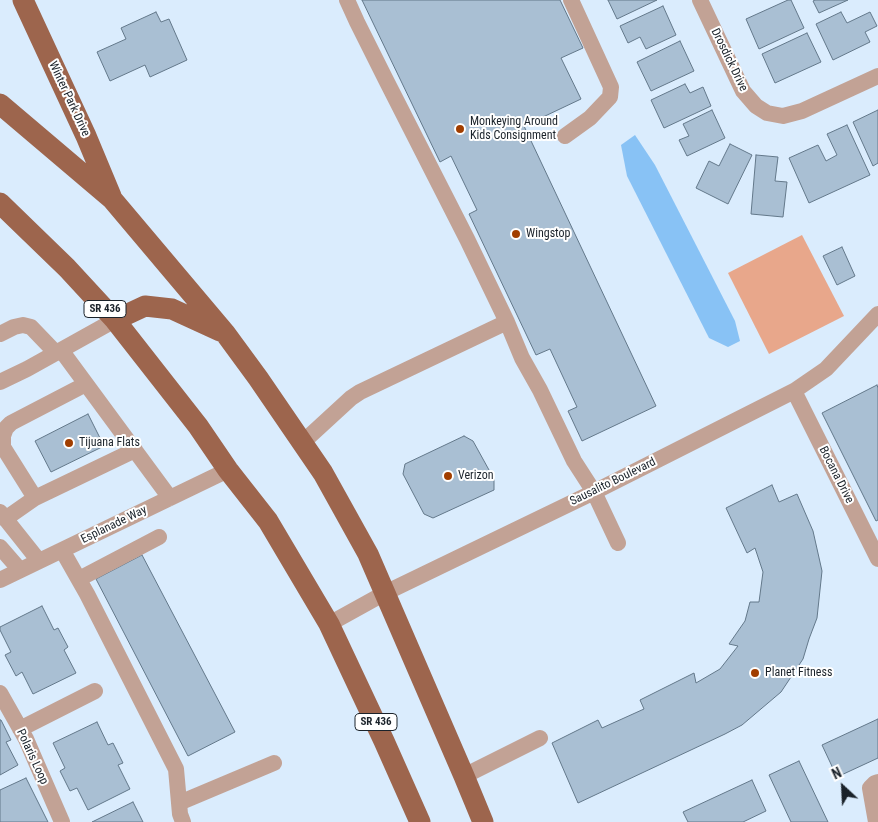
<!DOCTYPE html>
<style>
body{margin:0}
#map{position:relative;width:878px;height:822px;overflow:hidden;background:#daecfd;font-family:"Roboto Condensed",sans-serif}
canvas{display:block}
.north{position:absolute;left:818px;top:762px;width:50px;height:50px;-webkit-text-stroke:4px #fff;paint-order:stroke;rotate:335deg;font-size:14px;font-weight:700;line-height:20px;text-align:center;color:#1a222a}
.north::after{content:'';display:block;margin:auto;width:18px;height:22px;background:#1a222a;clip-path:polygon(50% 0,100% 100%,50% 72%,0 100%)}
</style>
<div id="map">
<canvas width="878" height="822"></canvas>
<div class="north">N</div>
</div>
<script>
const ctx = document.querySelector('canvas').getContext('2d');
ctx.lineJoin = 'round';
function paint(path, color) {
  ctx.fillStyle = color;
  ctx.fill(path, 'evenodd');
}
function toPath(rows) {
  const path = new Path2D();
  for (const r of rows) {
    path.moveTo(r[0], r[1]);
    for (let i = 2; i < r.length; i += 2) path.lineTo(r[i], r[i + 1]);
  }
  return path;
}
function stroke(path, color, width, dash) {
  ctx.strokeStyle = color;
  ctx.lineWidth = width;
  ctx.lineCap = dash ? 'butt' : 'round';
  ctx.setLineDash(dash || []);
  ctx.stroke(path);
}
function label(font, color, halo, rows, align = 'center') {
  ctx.font = font + ' "Roboto Condensed",sans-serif';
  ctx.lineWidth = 4;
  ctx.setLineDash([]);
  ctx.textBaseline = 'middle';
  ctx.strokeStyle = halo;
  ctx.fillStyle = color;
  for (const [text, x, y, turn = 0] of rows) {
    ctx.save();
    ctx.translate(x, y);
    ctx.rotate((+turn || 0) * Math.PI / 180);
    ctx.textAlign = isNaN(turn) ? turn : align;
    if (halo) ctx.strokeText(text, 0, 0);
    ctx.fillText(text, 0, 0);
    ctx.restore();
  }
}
paint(toPath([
 [802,235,844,316,769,354,728,273]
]), '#e8a78b');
paint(toPath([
 [635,135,655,165,735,321,740,341,728,347,709,338,627,176,621,145]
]), '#88c2f5');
const building = toPath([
 [362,0,560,0,583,48,561,58,581,99,524,126,656,406,582,441,568,411,577,407,550,349,536,355,469,214,477,210,451,156,440,162,362,0],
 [608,0,657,0,617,19,608,0],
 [788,0,791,0,804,28,759,49,746,19,788,0],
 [815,0,848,0,819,13,813,1,815,0],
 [663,6,676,35,646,49,640,37,628,43,620,26,663,6],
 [156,12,161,22,169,19,187,60,150,77,145,65,110,81,97,52,126,39,121,28,156,12],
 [841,12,847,23,870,12,877,26,865,32,870,42,833,60,816,24,841,12],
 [807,33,821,62,775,83,762,54,807,33],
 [680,41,694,71,651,91,637,62,680,41],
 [685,84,690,93,703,87,711,106,664,128,651,100,685,84],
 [712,110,725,138,687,156,679,140,689,136,683,124,712,110],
 [878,110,878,163,873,166,853,122,878,110],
 [847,125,870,175,809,203,789,158,818,145,826,161,837,155,827,134,847,125],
 [730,144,752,155,728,204,696,188,709,161,719,166,730,144],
 [756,155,778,157,775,181,787,182,783,217,751,214,756,155],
 [842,247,855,276,837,285,823,256,842,247],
 [877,385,878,388,878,520,876,521,822,413,877,385],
 [88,414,104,446,51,472,35,441,88,414],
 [464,436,473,441,494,479,494,490,433,518,424,514,403,474,405,464,464,436],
 [772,485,779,502,797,494,813,531,822,571,817,618,809,639,803,659,781,692,742,725,725,734,578,803,552,743,598,720,602,728,644,709,640,700,694,673,696,683,720,669,738,646,729,644,745,621,750,602,759,602,763,572,755,548,747,553,726,508,772,485],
 [142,555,235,732,188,756,96,579,142,555],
 [42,606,54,630,58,628,68,647,64,650,76,673,33,694,22,672,16,676,5,655,11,652,0,630,0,627,42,606],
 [878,719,878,758,837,777,822,745,878,719],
 [0,720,1,720,11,740,6,742,18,765,0,775,0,720],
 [97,722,108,745,113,743,123,763,118,765,130,789,88,810,77,788,70,791,60,771,65,768,53,743,97,722],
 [799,761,828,822,791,822,769,775,799,761],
 [26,778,48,822,0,822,0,790,26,778],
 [752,780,766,811,743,822,688,822,683,812,752,780],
 [133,802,143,822,92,822,133,802]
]);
paint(building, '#a9bfd3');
stroke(building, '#63788a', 1);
stroke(toPath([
 [347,0,357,22,386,80,467,239,507,322,522,358,540,390,574,461,594,492,618,543],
 [700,0,743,91,756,106,767,113,783,116,802,111,878,76],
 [565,136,590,118,610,97,611,87,571,0],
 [0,334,14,327,23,325,31,327,56,353],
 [61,350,170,498],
 [0,382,27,369,115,320],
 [794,391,878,559],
 [302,443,351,398,360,392,507,322],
 [35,498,3,447,3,436,6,428,11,423,86,384],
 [0,512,39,561],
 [5,519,35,498,135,450],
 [0,547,20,570],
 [62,550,87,594,176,769,180,814,183,822],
 [79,579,159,537],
 [0,580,228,470],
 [329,624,385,593,594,492,794,391,826,369,878,314],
 [0,693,26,739,62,822],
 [20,729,95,691],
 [464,776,540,738],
 [179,803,274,763],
 [876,822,870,788,875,783,878,782]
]), '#c2a295', 16);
stroke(toPath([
 [23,0,86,136,111,196],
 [0,104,112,199,225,333,258,378,323,473,368,554,464,776,483,822],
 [0,203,67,268,115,320,198,426,228,470,268,521,329,624,384,741,420,822],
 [115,320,145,306,172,309,220,331]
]), '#9d654d', 21);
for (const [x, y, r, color] of [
 [460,129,5,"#a13e00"],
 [516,234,5,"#a13e00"],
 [69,443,5,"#a13e00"],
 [448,476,5,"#a13e00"],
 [755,673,5,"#a13e00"]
]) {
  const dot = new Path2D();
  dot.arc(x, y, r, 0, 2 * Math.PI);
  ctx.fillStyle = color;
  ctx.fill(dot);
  stroke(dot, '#fff', 2);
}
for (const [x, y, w] of [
 [105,309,42],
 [376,722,42]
]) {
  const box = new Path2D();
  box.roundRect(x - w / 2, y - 8.5, w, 17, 4);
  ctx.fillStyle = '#fff';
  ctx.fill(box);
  stroke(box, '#1a222a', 1);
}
label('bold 11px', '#1a222a', null, [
 ["SR 436",105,309],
 ["SR 436",376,722]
]);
label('12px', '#1a222a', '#fff', [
 ["Drosdick Drive",729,60,64],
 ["Winter Park Drive",69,99,65],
 ["Bocana Drive",836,475,63],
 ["Sausalito Boulevard",613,482,-26],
 ["Esplanade Way",114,525,-26],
 ["Polaris Loop",32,757,65]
]);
label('12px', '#1a222a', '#fff', [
 ["Monkeying Around",470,122],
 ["Kids Consignment",470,136],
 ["Wingstop",526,234],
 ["Tijuana Flats",79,443],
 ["Verizon",458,476],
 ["Planet Fitness",765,673]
], 'left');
</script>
